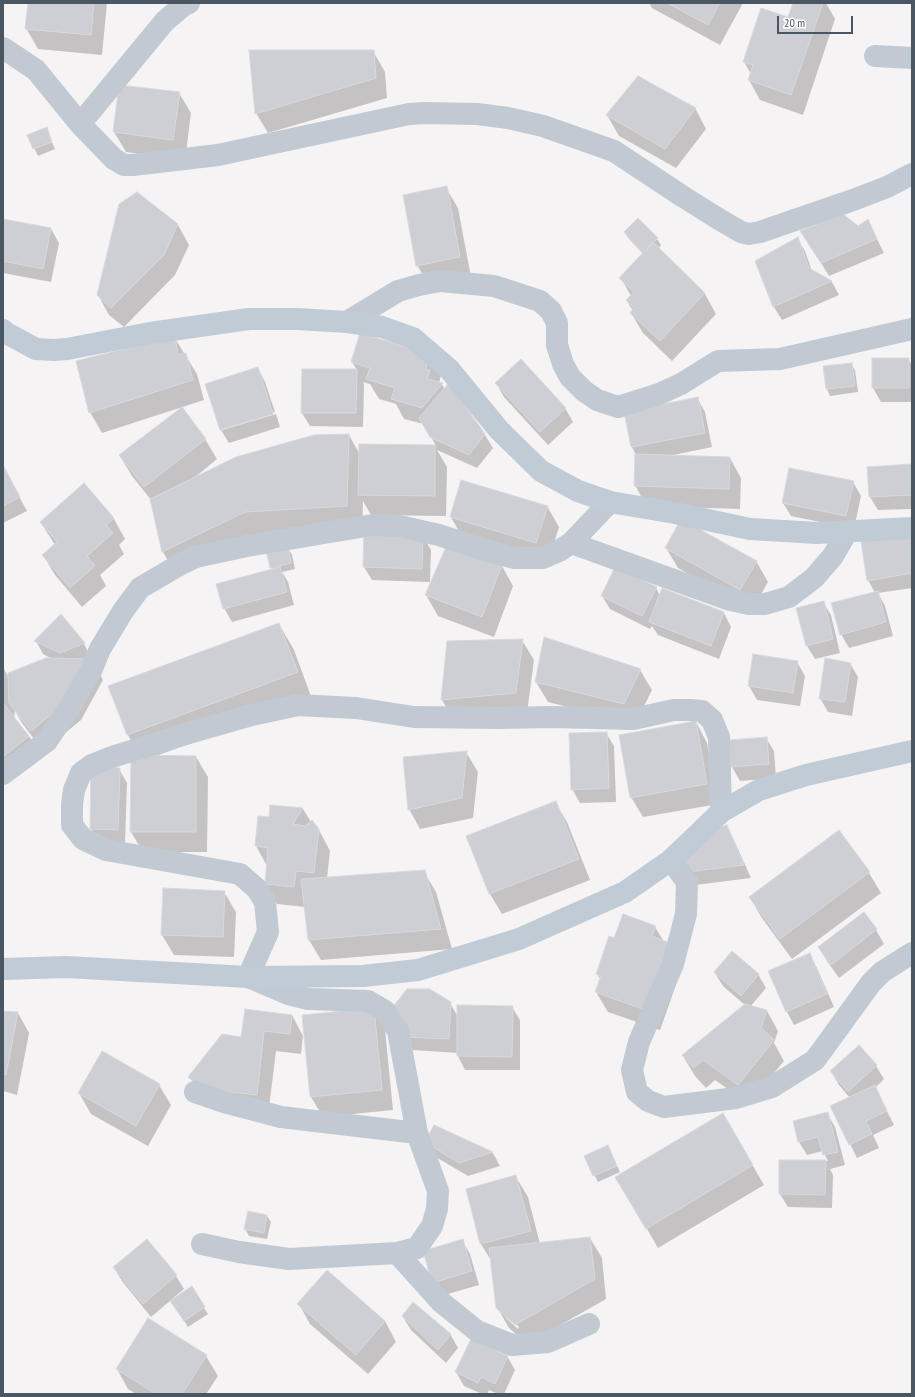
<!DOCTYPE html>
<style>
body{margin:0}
#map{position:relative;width:915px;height:1397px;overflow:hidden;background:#f5f3f3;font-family:"PT Sans Narrow",sans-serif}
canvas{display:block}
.frame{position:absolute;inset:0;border:4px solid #4a5661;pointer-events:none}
.scale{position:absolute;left:777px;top:16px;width:76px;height:18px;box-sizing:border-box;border:2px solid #4a5661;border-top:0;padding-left:5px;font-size:12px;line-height:14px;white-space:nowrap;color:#4a5661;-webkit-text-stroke:3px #fff;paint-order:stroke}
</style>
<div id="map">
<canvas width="915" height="1397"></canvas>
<div class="frame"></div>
<div class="scale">20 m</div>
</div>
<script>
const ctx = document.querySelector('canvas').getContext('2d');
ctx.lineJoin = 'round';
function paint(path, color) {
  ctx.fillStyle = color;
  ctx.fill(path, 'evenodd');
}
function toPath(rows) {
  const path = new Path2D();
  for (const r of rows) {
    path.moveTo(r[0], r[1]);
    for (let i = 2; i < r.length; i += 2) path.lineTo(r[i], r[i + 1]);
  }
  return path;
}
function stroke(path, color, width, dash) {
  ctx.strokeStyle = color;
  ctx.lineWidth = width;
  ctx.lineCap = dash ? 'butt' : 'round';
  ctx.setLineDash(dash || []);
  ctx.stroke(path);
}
paint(toPath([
 [29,3,107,3,102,55,38,49,26,28],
 [649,3,743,3,720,45,652,8],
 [794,3,826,3,835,19,803,115,760,100,749,80,751,74,744,62,789,18],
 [373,51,385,72,387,98,268,133,256,113],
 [179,93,191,113,185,160,126,152,114,132],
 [695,108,706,129,676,168,619,136,607,115],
 [46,128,55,149,38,156,28,135],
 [446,188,458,208,471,277,429,285,417,265],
 [3,220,51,229,59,243,51,282,3,273],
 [868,221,884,253,829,276,810,245,858,227],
 [178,225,189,245,175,275,124,327,109,315,98,295],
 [625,233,657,239,661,245,658,249,705,294,716,314,672,361,643,333,631,313,633,311,627,301,631,296,621,278,643,254,629,239],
 [797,238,805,251,812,271,832,282,839,295,782,320,774,307,756,262],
 [174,337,197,374,204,400,102,433,90,412],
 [430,355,441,375,439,383,442,384,445,390,449,385,485,435,493,448,477,468,437,450,447,467,446,516,371,515,363,501,362,532,260,537,178,578,163,552,152,501,132,476,120,456,205,439,217,459,194,478,349,435,360,455,360,445,436,446,424,424,404,419,396,404,379,399,370,384,363,382,364,384,363,427,310,426,302,413,303,370,357,370,352,362],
 [873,359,908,359,912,365,912,402,881,402,873,388],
 [851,364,855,370,858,392,830,396,827,389,824,367],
 [258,368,265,382,275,412,222,428,222,430,276,414,280,427,229,443,221,430],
 [496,383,565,408,573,422,548,445,504,397],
 [697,398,705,412,712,447,669,456,730,458,741,478,740,509,646,506,635,485,636,455,632,447,625,412],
 [912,465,912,509,878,510,870,497],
 [3,467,27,511,3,523],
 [853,482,861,496,854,529,791,516,783,503],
 [84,485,114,519,125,539,119,545,124,554,100,575,106,586,82,607,55,575,43,555,55,545,41,523],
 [547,506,559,527,548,563,462,537,451,517],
 [912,534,912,588,878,593,885,606,893,636,849,648,841,634,875,593,868,580],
 [423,536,431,550,430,582,372,580,364,567],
 [288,548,292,555,295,569,282,572,288,582,294,605,232,622,224,608,273,570,271,567],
 [666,548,756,561,768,582,752,610,678,568],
 [502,566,513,586,494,637,438,616,426,595],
 [656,588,660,596,724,613,731,627,719,659,658,635,652,626,650,629,610,609,602,596],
 [823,602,831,615,840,653,815,659,807,646],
 [61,616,84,644,103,680,81,720,43,751,22,723,15,711,14,718,29,736,40,756,3,782,3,670,4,669,9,678,54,660,43,654,36,641],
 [279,624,294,650,312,699,156,756,196,757,208,777,207,852,143,852,131,832,140,756,128,735,110,686],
 [522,640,534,660,527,713,454,720,442,700],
 [797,662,805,676,800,706,757,700,749,686],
 [850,663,858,677,852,716,828,712,820,698],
 [640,670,652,690,635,724,548,702,536,682],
 [696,722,707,743,718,804,643,817,631,797],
 [606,733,614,746,616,802,580,803,572,789],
 [766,738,774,751,776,778,740,781,732,767,730,741],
 [466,752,478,772,473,818,420,829,409,809],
 [92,768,119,769,127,783,125,844,99,843,91,829],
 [555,802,567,822,590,880,502,914,490,894,468,836],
 [271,806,303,809,311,822,319,830,330,851,327,878,424,872,436,892,452,949,321,960,309,940,305,907,277,904,266,883,267,866,256,846,259,817,270,818],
 [726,826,734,840,751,878,695,885,688,871],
 [839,832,869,873,881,893,792,959,762,918,750,898],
 [224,892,236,912,234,957,174,955,162,935],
 [864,914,876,930,884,944,839,978,827,961,819,948],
 [655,927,664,942,683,965,660,1030,608,1012,596,992,601,980,597,974,615,939],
 [809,954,817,968,834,1007,794,1025,787,1012],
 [715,973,758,974,766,988,750,1007,767,1011,778,1031,774,1043,784,1061,749,1104,715,1080,706,1088,695,1076,683,1056,745,1005,723,986],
 [450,1003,458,1017,512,1007,520,1020,520,1070,465,1070,458,1056,458,1053,413,1050,405,1036],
 [374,1009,385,1030,393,1110,323,1117,311,1097],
 [3,1012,18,1013,29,1033,17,1095,3,1091],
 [292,1015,303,1036,301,1054,276,1051,268,1115,201,1097,190,1077,242,1038],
 [876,1066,884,1079,875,1088,894,1125,873,1135,879,1148,857,1158,832,1107,850,1098,839,1085,831,1071],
 [159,1085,171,1105,148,1146,91,1114,79,1093],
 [827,1113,835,1127,845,1165,830,1169,833,1175,832,1208,788,1207,780,1194,780,1161,828,1161,823,1151,807,1155,799,1142],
 [723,1114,764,1185,658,1248,617,1177],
 [434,1126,493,1153,500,1166,468,1176,434,1156],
 [3,1138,4,1140,3,1152],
 [611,1153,620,1172,598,1182,585,1157],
 [516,1177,528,1197,540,1244,590,1238,602,1258,606,1299,527,1344,509,1328,497,1307,492,1262,481,1244,467,1189],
 [506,1315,519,1327,518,1329,506,1318],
 [248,1212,267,1216,271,1222,267,1239,249,1236,245,1229],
 [462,1240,470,1254,479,1285,441,1296,424,1252],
 [114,1268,176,1276,184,1289,172,1299,173,1300,191,1288,208,1314,188,1327,171,1300,151,1317,122,1281],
 [299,1304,385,1321,396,1342,368,1374,310,1324],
 [403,1317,450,1334,458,1348,446,1363,411,1330],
 [206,1356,218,1376,206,1394,136,1394,128,1389,117,1369],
 [507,1356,515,1370,504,1394,498,1394,489,1390,487,1394,482,1394,464,1386,456,1372]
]), '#0003');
const building = toPath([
 [28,3,94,3,91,35,25,29,28,3],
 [667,3,720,3,708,25,667,3],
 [793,3,823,3,791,95,748,80,753,65,743,62,761,8,788,17,793,3],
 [249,50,374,50,376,78,255,114,249,50],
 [638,76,696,108,665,149,606,115,638,76],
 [119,85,180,92,173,140,113,132,119,85],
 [47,127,52,142,33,149,27,135,47,127],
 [447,186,460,257,416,266,403,195,447,186],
 [137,192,178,224,164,255,111,308,97,295,119,204,137,192],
 [843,214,858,226,868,219,877,239,821,263,800,231,843,214],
 [638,218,658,238,643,253,624,232,638,218],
 [3,219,51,228,43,269,3,261,3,219],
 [798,237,809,268,832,281,773,307,755,261,798,237],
 [653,242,705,293,660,341,630,313,634,308,626,300,634,292,619,278,653,242],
 [360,333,430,354,426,369,430,370,427,379,443,383,422,408,391,399,395,388,366,379,370,368,351,362,360,333],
 [175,336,178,355,186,353,193,380,89,413,76,361,175,336],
 [872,358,909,358,909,388,872,388,872,358],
 [521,359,566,408,540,432,495,383,521,359],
 [852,363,855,386,826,389,823,366,852,363],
 [258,367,273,414,220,430,205,384,258,367],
 [302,369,357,369,356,413,301,413,302,369],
 [449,383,485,434,469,455,430,437,419,418,449,383],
 [698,397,705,433,631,447,624,412,698,397],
 [182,407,206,439,144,487,119,455,182,407],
 [349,434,347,506,245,512,162,552,150,499,236,457,314,435,349,434],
 [359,444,435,445,435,496,358,495,359,444],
 [635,454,730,457,729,489,634,486,635,454],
 [912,464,912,495,869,497,867,467,912,464],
 [3,465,20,497,3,506,3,465],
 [789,468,854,481,846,516,782,503,789,468],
 [461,480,548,506,536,543,450,517,461,480],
 [84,483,114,518,106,525,113,533,87,556,95,566,70,588,42,555,57,542,40,522,84,483],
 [681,519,757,561,740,590,665,548,681,519],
 [364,533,423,535,422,569,363,567,364,533],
 [912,533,912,573,867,581,861,541,912,533],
 [288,547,291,563,270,568,266,550,288,547],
 [446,547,502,565,482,617,425,595,446,547],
 [280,567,287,592,223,609,216,584,280,567],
 [615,567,657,587,642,616,601,596,615,567],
 [662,588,724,612,711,646,649,622,662,588],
 [878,591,886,622,840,635,831,603,878,591],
 [824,601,833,639,806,646,796,608,824,601],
 [61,614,85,643,60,653,34,641,61,614],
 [279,623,298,672,127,735,108,686,279,623],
 [544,637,641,669,624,704,535,682,544,637],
 [523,639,516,693,441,700,447,641,523,639],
 [753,654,798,661,793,693,748,686,753,654],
 [46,658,92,659,70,699,31,731,9,703,8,673,46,658],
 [825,658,851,663,845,702,819,699,825,658],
 [4,668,3,703,29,736,3,757,3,669,4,668],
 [696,721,707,784,630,798,619,735,696,721],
 [607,732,609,788,571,790,569,733,607,732],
 [767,737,769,764,731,767,729,740,767,737],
 [467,751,462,798,408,810,403,757,467,751],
 [131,755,196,756,196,832,130,832,131,755],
 [91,767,120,768,118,830,90,829,91,767],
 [556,801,579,859,489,894,466,836,556,801],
 [270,805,303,808,293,824,305,826,312,820,319,829,314,873,296,871,294,887,265,884,268,848,255,846,258,816,269,817,270,805],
 [727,825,744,865,687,872,683,862,715,829,727,825],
 [839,830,870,872,780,939,749,897,839,830],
 [425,870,441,929,308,940,301,879,425,870],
 [163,888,225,891,223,937,161,935,163,888],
 [864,912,877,929,831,965,818,947,864,912],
 [623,914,656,926,652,936,672,944,648,1011,595,992,601,976,596,974,609,936,614,938,623,914],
 [732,951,759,974,741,996,714,972,732,951],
 [810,953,827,994,786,1012,768,971,810,953],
 [407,989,430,989,451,1002,449,1039,404,1037,392,1008,407,989],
 [745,1004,767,1010,761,1028,774,1040,738,1085,703,1060,694,1068,682,1055,745,1004],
 [457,1005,513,1006,512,1057,457,1056,457,1005],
 [374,1008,382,1090,310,1097,302,1015,374,1008],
 [245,1009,292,1015,290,1034,264,1031,257,1095,203,1089,188,1077,222,1034,241,1037,245,1009],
 [3,1011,18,1012,6,1075,3,1074,3,1011],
 [859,1045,877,1065,848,1092,830,1071,859,1045],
 [102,1051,160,1084,136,1126,78,1093,102,1051],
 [875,1085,887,1111,866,1121,872,1134,849,1145,830,1106,875,1085],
 [828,1112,838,1152,823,1155,818,1137,798,1142,793,1121,828,1112],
 [723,1113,753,1165,646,1229,615,1177,723,1113],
 [434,1125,493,1152,459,1163,425,1142,434,1125],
 [608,1145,617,1166,593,1176,584,1156,608,1145],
 [779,1160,826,1160,825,1195,779,1194,779,1160],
 [516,1175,531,1231,480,1244,466,1189,516,1175],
 [248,1211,267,1215,264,1233,244,1229,248,1211],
 [590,1237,595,1279,515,1325,496,1308,489,1248,590,1237],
 [147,1239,177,1275,143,1304,113,1267,147,1239],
 [463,1239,472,1271,432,1283,423,1251,463,1239],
 [327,1270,385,1321,356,1355,297,1304,327,1270],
 [192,1286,205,1307,184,1321,170,1301,192,1286],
 [413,1302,451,1334,438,1350,402,1316,413,1302],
 [148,1318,207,1355,182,1394,156,1394,116,1369,148,1318],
 [471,1339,508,1356,495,1384,481,1377,478,1383,455,1372,471,1339]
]);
paint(building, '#cdcfd5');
stroke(building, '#d7d9de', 1);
stroke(toPath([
 [3,48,36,70,80,124,114,159,124,165,133,165,218,155,409,114,426,113,477,114,508,118,543,126,614,151,682,196,717,218,741,232,749,234,760,232,853,200,887,187,912,174],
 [875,56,912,58],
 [80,124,165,21,184,5,189,3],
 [347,322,398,291,419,285,440,281,494,286,540,301,551,311,557,323,557,345,563,364,570,377,584,391,597,400,618,407,659,394,681,384,718,361,780,359,912,329],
 [571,543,727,599,749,604,765,604,789,597,814,578,833,556,847,532],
 [3,774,47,741,71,705,91,671,100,649,123,611,140,588,191,558,247,546,372,525,399,526,439,535,484,550,515,558,543,558,559,551,571,543,610,502],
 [671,860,687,882,686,914,673,964,639,1042,632,1070,637,1092,648,1101,664,1107,736,1098,772,1087,815,1060,871,983,882,972,912,953],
 [195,1092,224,1102,281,1117,417,1133],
 [202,1244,239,1252,289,1259,397,1253,417,1248,432,1226,437,1209,438,1191,417,1133,398,1031,385,1011,368,1001,308,999,288,994,248,977,268,932,265,902,257,889,240,874,106,850,83,839,72,825,72,804,74,790,81,773,92,765,112,757,189,733,252,715,298,705,356,708,414,717,499,718,552,717,633,719,674,710,690,710,702,711,712,720,719,737,721,812],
 [397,1253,441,1302,477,1331,512,1345,548,1342,589,1324]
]), '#c1cad2', 22);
stroke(toPath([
 [3,330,8,334,36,349,54,350,67,349,150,333,249,319,297,319,347,322,382,327,413,338,449,369,499,430,541,471,578,491,610,502,675,513,750,529,817,533,912,528],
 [3,969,66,967,248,977,363,976,418,970,519,939,625,892,671,860,721,812,759,790,806,775,912,751]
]), '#c1cbd6', 22);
</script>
